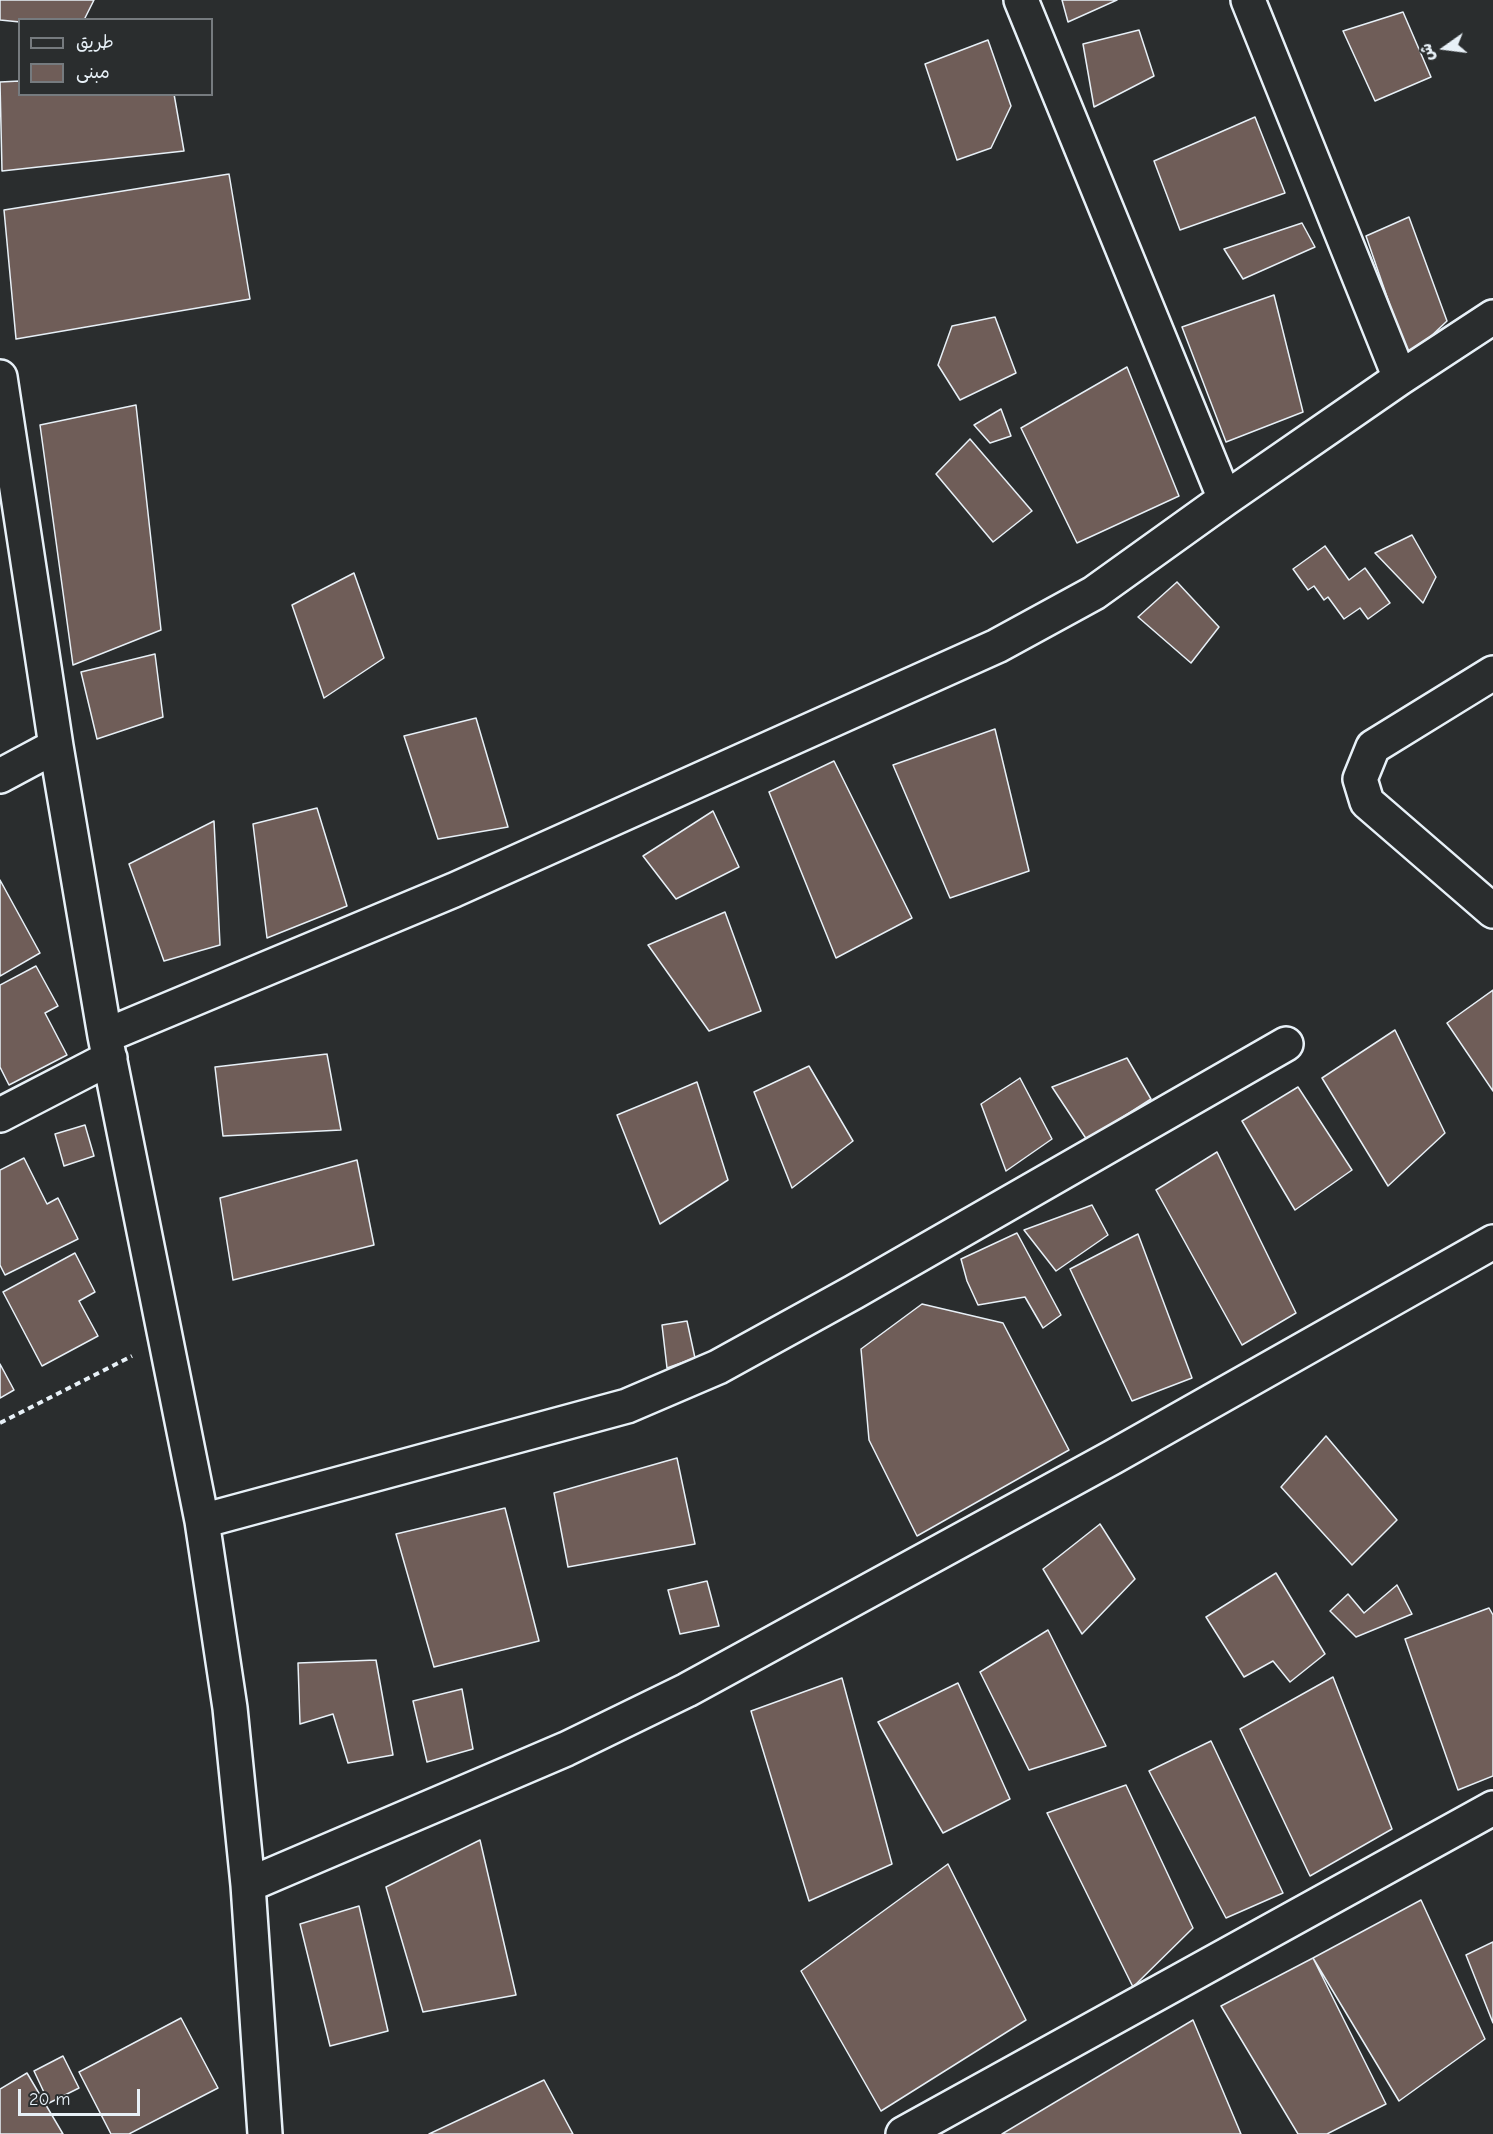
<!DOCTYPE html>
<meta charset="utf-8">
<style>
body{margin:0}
#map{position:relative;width:1493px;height:2134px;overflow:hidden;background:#2a2d2e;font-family:"Comic Neue","Playpen Sans Arabic",sans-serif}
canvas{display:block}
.legend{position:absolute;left:18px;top:18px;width:195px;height:78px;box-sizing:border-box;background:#2a2d2e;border:2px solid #767b7f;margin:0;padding:8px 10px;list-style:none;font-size:18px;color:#e8f1f8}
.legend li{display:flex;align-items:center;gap:12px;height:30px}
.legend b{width:30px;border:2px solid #767b7f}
.north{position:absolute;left:1415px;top:18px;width:60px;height:60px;-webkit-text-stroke:4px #2a2d2e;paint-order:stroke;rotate:256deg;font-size:16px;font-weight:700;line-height:24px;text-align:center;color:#e8f1f8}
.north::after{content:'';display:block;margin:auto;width:21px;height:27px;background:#e8f1f8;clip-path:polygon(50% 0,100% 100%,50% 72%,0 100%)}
.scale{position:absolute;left:18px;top:2089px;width:122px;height:27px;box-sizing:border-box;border:3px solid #e8f1f8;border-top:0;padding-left:8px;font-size:18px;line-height:21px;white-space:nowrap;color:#e8f1f8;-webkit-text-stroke:4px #2a2d2e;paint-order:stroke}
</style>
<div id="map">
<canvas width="1493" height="2134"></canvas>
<ul class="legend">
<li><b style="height:8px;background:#2a2d2e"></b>طريق</li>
<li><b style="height:16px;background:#6f5d58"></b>مبنى</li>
</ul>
<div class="north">ش</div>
<div class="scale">20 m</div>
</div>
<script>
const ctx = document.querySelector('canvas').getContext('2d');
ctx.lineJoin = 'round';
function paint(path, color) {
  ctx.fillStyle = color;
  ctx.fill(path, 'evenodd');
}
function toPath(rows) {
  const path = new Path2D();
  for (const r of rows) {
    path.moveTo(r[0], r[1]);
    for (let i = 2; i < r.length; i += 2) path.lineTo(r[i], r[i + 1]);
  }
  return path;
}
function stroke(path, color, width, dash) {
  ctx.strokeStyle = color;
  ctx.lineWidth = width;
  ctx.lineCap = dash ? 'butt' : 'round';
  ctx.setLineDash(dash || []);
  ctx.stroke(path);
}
const building = toPath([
 [0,0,94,0,84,20,20,20,20,22,0,20,0,0],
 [1062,0,1117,0,1068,22,1062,0],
 [1403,12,1431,77,1375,101,1343,31,1403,12],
 [1139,30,1154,76,1094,107,1083,44,1139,30],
 [988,40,1011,106,991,148,957,160,925,64,988,40],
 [20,81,20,94,174,94,184,151,2,171,0,82,20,81],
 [1255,117,1285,193,1180,230,1154,161,1255,117],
 [229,174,250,299,16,339,4,210,229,174],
 [1409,217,1447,321,1408,358,1366,236,1409,217],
 [1302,223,1315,247,1243,279,1224,249,1302,223],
 [1274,295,1303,412,1226,442,1182,327,1274,295],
 [995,317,1016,373,960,400,938,365,952,326,995,317],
 [1127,367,1179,496,1077,543,1021,428,1127,367],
 [136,405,161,630,73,665,40,425,136,405],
 [1001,409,1011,436,990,443,974,425,1001,409],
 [970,439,1032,511,993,542,936,474,970,439],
 [1412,535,1436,577,1423,603,1375,553,1412,535],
 [1325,546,1349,580,1365,568,1390,603,1368,619,1360,608,1344,619,1328,597,1324,600,1314,586,1308,590,1293,569,1325,546],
 [354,573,384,658,324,698,292,605,354,573],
 [1177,582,1219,627,1191,663,1138,617,1177,582],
 [155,654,163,717,97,739,81,672,155,654],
 [476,718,508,827,438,839,404,736,476,718],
 [995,729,1029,871,950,898,893,765,995,729],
 [834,761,912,918,836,958,769,792,834,761],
 [317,808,347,906,267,938,253,824,317,808],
 [713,811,739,867,676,899,643,856,713,811],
 [214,821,220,945,164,961,129,864,214,821],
 [0,880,40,953,0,976,0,880],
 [725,912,761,1011,709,1031,648,945,725,912],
 [36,966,58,1006,45,1013,67,1055,9,1085,0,1067,0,985,36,966],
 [1493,990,1493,1091,1447,1023,1493,990],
 [1395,1030,1445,1133,1388,1186,1322,1078,1395,1030],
 [327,1054,341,1130,223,1136,215,1067,327,1054],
 [1127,1058,1151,1099,1087,1140,1052,1087,1127,1058],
 [809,1066,853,1141,792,1188,754,1092,809,1066],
 [1020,1078,1052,1139,1006,1171,981,1104,1020,1078],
 [697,1082,728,1180,660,1224,617,1115,697,1082],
 [1298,1087,1352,1170,1295,1210,1242,1121,1298,1087],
 [85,1125,94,1156,64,1166,55,1134,85,1125],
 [1217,1152,1296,1313,1242,1345,1156,1190,1217,1152],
 [24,1158,47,1204,58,1198,78,1239,5,1275,0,1265,0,1170,24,1158],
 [357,1160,374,1245,233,1280,220,1198,357,1160],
 [1092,1205,1108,1235,1056,1271,1024,1230,1092,1205],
 [1017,1233,1061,1315,1043,1328,1025,1297,978,1305,967,1281,961,1259,1017,1233],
 [1138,1234,1192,1378,1132,1401,1070,1269,1138,1234],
 [75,1253,95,1292,79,1301,98,1336,42,1366,3,1292,75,1253],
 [922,1304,1003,1323,1069,1450,917,1536,869,1440,861,1349,922,1304],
 [687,1321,695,1358,667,1368,662,1325,687,1321],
 [0,1364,14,1390,0,1398,0,1364],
 [1326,1436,1397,1520,1352,1565,1281,1487,1326,1436],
 [677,1458,695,1544,568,1567,554,1493,677,1458],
 [505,1508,539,1641,434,1667,396,1534,505,1508],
 [1100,1524,1135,1579,1082,1634,1043,1569,1100,1524],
 [1276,1573,1325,1654,1290,1682,1273,1661,1244,1677,1206,1617,1276,1573],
 [707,1581,719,1626,680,1634,668,1590,707,1581],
 [1397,1585,1412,1614,1356,1637,1330,1611,1348,1594,1364,1613,1397,1585],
 [1489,1608,1493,1615,1493,1776,1458,1790,1405,1639,1489,1608],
 [1048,1630,1106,1746,1029,1770,980,1672,1048,1630],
 [376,1660,393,1755,348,1763,333,1714,300,1724,298,1663,376,1660],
 [1333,1677,1392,1829,1310,1876,1240,1729,1333,1677],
 [842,1678,892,1864,809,1901,751,1711,842,1678],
 [958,1683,1010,1799,943,1833,878,1722,958,1683],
 [462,1689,473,1749,427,1762,413,1701,462,1689],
 [1211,1741,1283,1893,1226,1918,1149,1771,1211,1741],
 [1126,1785,1193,1928,1133,1987,1047,1813,1126,1785],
 [480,1840,516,1995,423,2012,386,1887,480,1840],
 [948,1864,1026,2020,881,2111,801,1971,948,1864],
 [1421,1900,1485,2039,1399,2101,1313,1958,1421,1900],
 [359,1906,388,2031,330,2046,300,1924,359,1906],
 [1493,1942,1493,2023,1466,1955,1493,1942],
 [1313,1958,1386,2104,1327,2134,1298,2134,1221,2006,1313,1958],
 [181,2018,218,2088,129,2134,111,2134,79,2072,181,2018],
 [1193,2020,1241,2134,1002,2134,1193,2020],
 [63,2056,79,2088,49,2103,34,2071,63,2056],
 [27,2073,63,2134,0,2134,0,2089,27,2073],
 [544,2080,573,2134,429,2134,544,2080]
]);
paint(building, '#6f5d58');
stroke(building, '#e8f1f8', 1.5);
const minor = toPath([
 [1021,0,1225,499],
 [1248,0,1400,378],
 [0,377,56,746,105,1036,202,1521,230,1708,248,1885,265,2134],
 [1493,673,1373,747,1360,779,1367,802,1493,911],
 [0,776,56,746],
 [105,1036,454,890,997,646,1094,593,1225,499,1400,378,1493,317],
 [0,1115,110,1058],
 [202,1521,627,1406,718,1367,854,1292,1286,1044],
 [248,1885,566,1749,687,1690,1113,1457,1493,1242],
 [903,2134,1493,1808]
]);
stroke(minor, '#e8f1f8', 38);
stroke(toPath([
 [0,1423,132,1356]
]), '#e8f1f8', 4, [6, 4.5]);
stroke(minor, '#2a2d2e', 33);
</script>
